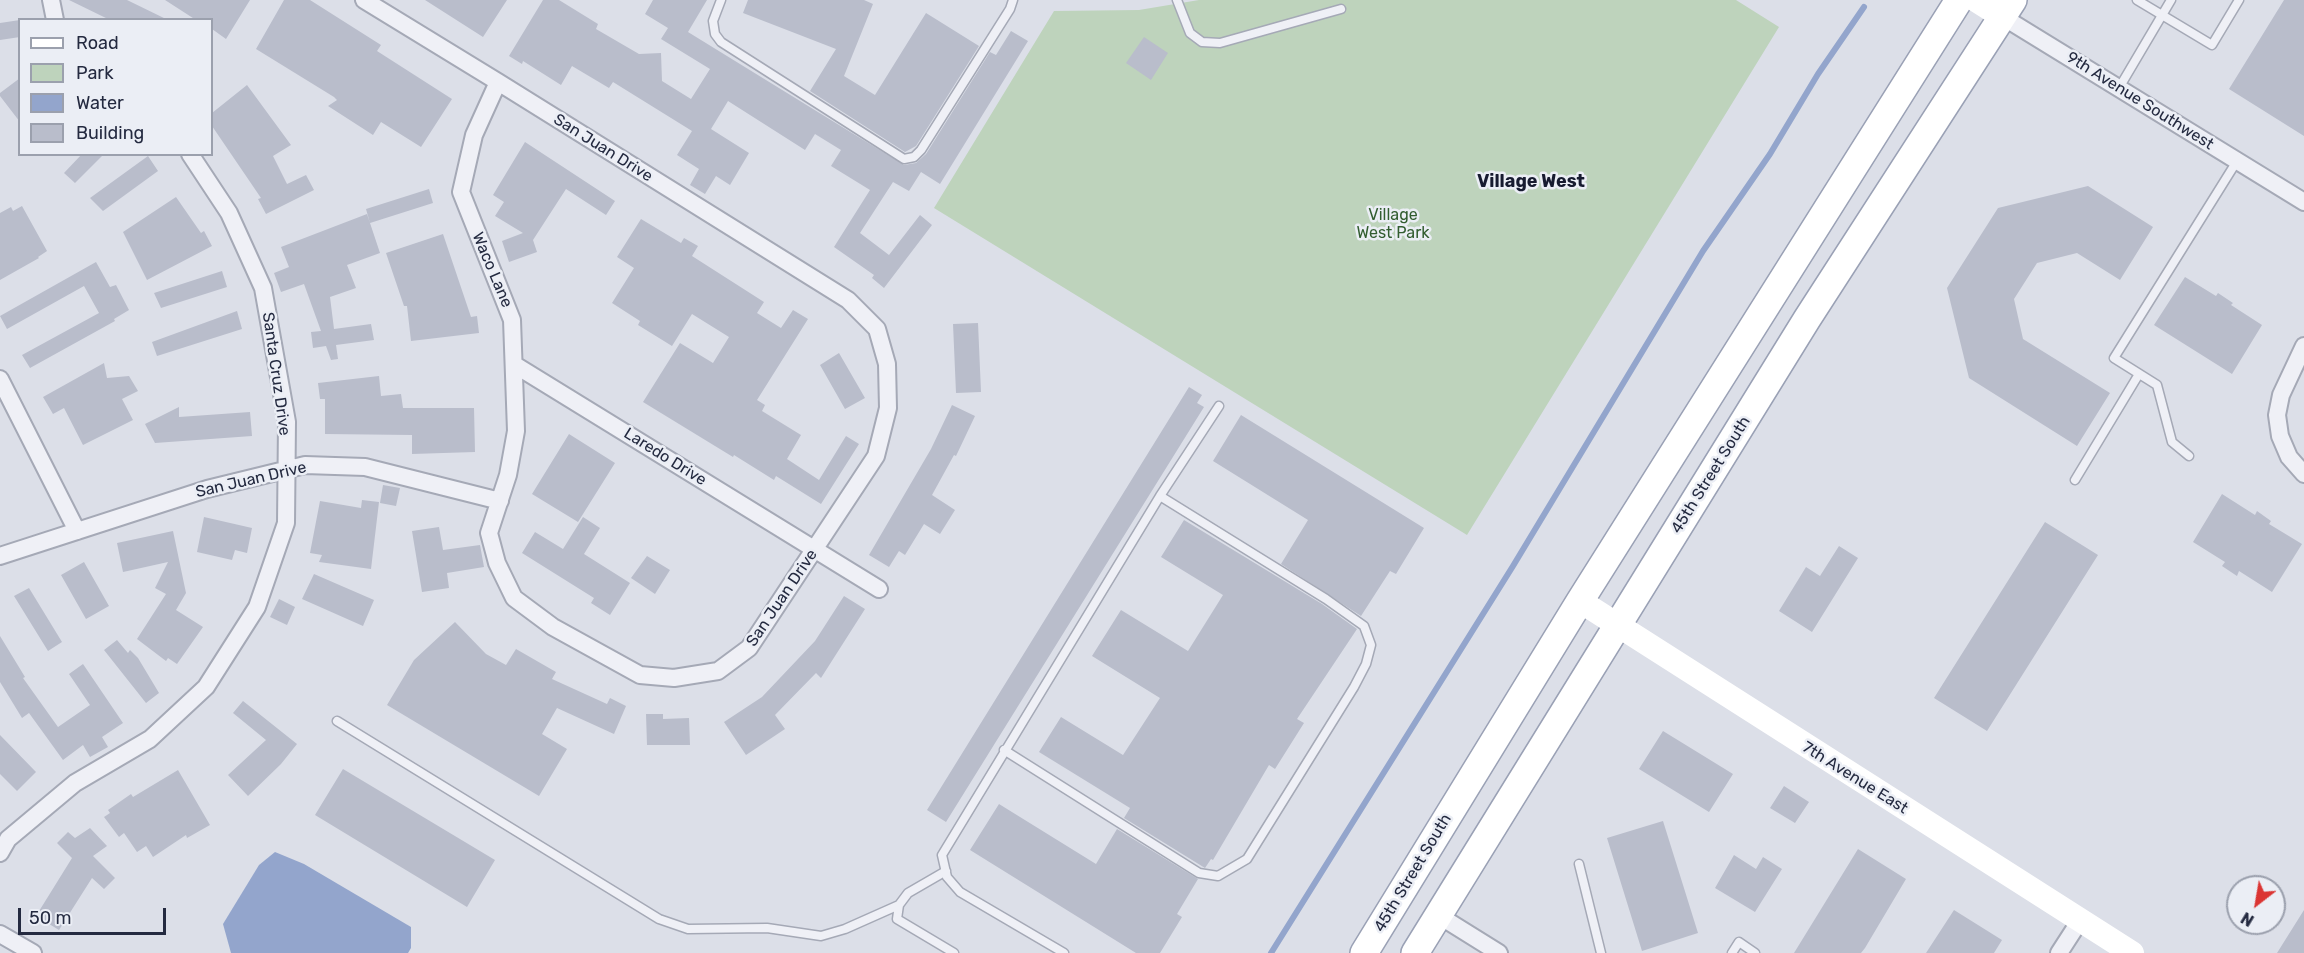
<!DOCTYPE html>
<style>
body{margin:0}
#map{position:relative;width:2304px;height:953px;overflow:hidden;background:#dcdfe8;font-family:Rubik,sans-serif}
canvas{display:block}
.legend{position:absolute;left:18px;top:18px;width:195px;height:138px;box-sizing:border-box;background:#ebeef5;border:2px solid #9ba0ad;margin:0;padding:8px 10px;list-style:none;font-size:18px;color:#242a40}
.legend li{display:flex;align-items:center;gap:12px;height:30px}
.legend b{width:30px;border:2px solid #9ba0ad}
.north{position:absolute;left:2226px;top:875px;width:60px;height:60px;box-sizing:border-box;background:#ebeef5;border:2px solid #9ba0ad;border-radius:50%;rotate:211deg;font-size:16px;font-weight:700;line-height:24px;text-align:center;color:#242a40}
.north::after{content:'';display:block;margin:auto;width:21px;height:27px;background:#db3533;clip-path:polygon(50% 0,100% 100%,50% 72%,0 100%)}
.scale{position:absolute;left:18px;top:908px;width:148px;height:27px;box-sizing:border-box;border:3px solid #242a40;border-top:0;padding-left:8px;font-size:18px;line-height:21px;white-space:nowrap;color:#242a40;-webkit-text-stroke:4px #ebeef5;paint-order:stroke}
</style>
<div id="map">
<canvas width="2304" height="953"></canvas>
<ul class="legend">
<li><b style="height:8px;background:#fff"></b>Road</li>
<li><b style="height:16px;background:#bed3bc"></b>Park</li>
<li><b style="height:16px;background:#93a5cc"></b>Water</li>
<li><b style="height:16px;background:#b9bdcb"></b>Building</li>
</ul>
<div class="north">N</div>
<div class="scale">50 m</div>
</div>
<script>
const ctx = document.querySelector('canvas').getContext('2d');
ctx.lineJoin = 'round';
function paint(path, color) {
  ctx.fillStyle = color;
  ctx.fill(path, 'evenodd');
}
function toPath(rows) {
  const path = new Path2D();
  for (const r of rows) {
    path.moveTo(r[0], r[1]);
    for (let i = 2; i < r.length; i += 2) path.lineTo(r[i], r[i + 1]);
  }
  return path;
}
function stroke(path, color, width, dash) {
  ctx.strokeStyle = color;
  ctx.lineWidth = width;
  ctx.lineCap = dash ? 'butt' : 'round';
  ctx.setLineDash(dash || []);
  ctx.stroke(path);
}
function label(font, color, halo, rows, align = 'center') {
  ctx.font = font + ' Rubik,sans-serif';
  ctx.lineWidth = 5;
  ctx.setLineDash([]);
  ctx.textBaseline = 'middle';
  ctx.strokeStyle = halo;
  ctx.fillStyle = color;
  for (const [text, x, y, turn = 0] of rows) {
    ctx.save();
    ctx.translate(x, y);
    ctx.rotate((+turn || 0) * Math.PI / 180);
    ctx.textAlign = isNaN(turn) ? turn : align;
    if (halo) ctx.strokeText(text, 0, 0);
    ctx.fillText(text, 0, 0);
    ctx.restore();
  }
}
paint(toPath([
 [1199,0,1736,0,1779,27,1467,535,934,208,1054,11,1139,10]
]), '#bed3bc');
paint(toPath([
 [275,852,304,864,411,927,411,948,408,953,231,953,223,924,259,865]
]), '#93a5cc');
stroke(toPath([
 [1271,953,1513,566,1703,251,1770,154,1818,74,1864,7]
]), '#93a5cc', 6);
paint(toPath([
 [69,0,127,0,168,20,110,20],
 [165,0,250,0,226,39,212,29,212,20,196,20],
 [284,0,310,0,381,45,377,51,452,99,421,147,381,122,373,135,328,106,337,100,334,97,256,49],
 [425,0,507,0,483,37],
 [543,0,559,0,598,24,596,29,639,54,661,53,662,81,691,99,710,69,661,39,668,28,645,14,653,0,707,0,688,32,904,165,916,163,926,154,990,52,996,55,1011,31,1028,41,940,184,921,172,909,191,893,182,860,233,889,255,920,215,932,225,884,288,872,278,874,275,834,247,870,190,831,166,841,150,815,134,805,150,728,101,711,129,749,153,730,185,716,176,705,194,690,185,699,169,677,155,692,131,613,82,609,88,572,66,561,85,523,61,522,64,509,56],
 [748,0,864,0,873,4,844,76,875,95,926,13,979,46,916,146,905,152,810,91,836,49,743,13],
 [2284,0,2304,0,2304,136,2229,89],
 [20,20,20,37,0,40,0,23],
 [1144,37,1168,53,1151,80,1126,63],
 [20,78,20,122,0,96,0,93],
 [247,85,291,145,273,156,287,184,306,175,314,190,266,214,258,199,261,198,212,126,212,113],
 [525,142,615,201,606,215,566,189,533,240,537,252,509,262,502,241,523,233,495,216,504,202,493,195],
 [82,154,104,154,75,183,64,173],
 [148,156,158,171,103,211,90,198],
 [2088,186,2153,227,2120,280,2077,253,2037,263,2014,299,2023,339,2110,393,2077,446,1969,378,1947,288,1998,208],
 [429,189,433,203,370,223,366,209],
 [176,197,201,233,204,231,212,246,147,280,123,232],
 [22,206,47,251,38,257,39,258,0,280,0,213,11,207,13,211],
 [367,214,380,253,347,265,356,288,330,297,334,329,371,324,374,340,336,345,338,359,331,360,326,346,313,348,311,332,321,331,304,284,281,292,274,273,289,267,281,247],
 [641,219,681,243,684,238,698,246,692,256,764,302,757,313,781,328,793,310,808,319,757,400,765,405,762,411,801,435,787,459,819,480,846,436,859,444,821,504,776,476,774,480,734,455,733,457,643,402,680,343,713,363,729,337,692,314,672,346,638,325,640,321,612,303,634,268,617,257],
 [443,234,471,317,477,316,479,333,411,341,407,306,404,306,386,253],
 [96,262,110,287,116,285,129,310,114,319,115,321,30,368,22,355,99,313,84,286,7,329,0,316],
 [222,271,227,287,161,308,154,293],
 [2185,277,2216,296,2218,293,2233,303,2231,305,2262,325,2232,374,2154,325],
 [237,311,242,329,157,356,152,342],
 [978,323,981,392,956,393,953,324],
 [839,353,865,398,845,409,820,365],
 [104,363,107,378,129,376,138,391,122,399,133,420,83,445,64,408,53,414,43,397],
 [379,376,381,396,401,394,403,408,474,408,475,452,412,454,412,435,325,434,325,399,320,399,318,383],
 [1189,387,1202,395,1197,403,1204,407,946,822,927,810],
 [952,405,975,416,956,456,954,455,932,495,955,510,940,534,924,524,905,555,899,551,889,567,869,555,931,449],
 [179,407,179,417,250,412,252,436,155,443,145,424],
 [1241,415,1424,528,1396,574,1390,571,1361,616,1281,564,1308,520,1213,461],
 [569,434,615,463,578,522,532,494],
 [383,485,400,488,396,506,380,503],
 [2222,494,2255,515,2257,511,2271,521,2269,524,2302,544,2272,592,2239,571,2237,576,2222,566,2225,562,2193,542],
 [362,500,379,502,371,569,319,562,322,555,310,553,320,501,361,508],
 [204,517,252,528,247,553,235,550,232,560,197,552],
 [583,517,600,528,584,554,630,583,610,615,591,603,594,598,522,553,535,532,563,549],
 [1184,520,1322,604,1357,629,1297,719,1304,723,1275,769,1269,765,1213,860,1211,859,1205,868,1124,818,1130,808,1039,752,1061,717,1123,755,1160,698,1092,656,1121,610,1188,651,1223,595,1161,557],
 [2045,522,2098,555,1987,731,1934,698],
 [439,527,443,550,480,545,484,567,447,573,449,588,422,592,412,531],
 [173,531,186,593,176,610,203,627,177,664,168,658,166,661,137,639,166,594,155,588,168,562,123,572,117,543],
 [1839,546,1858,558,1812,632,1779,611,1806,567,1820,576],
 [647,556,670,570,655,594,631,578],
 [84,562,109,606,86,619,61,575],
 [314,574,374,600,363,626,302,599],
 [29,588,62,642,48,651,14,596],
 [844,596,865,609,821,678,816,673,775,715,785,729,746,755,724,722,762,697,815,641],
 [279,599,295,607,287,625,270,617],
 [455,622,486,654,506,665,516,649,556,672,552,679,607,704,610,698,626,706,614,734,557,708,542,734,567,749,539,796,387,705,414,660],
 [0,636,25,677,23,678,58,727,90,705,69,674,83,664,123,723,102,737,108,747,90,757,83,745,63,760,29,713,22,718,0,682],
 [117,640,128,653,130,650,138,658,159,693,146,703,104,650],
 [243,701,297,744,281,764,248,796,228,775,266,740,233,713],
 [646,714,663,714,663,719,689,718,690,745,647,745],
 [1663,731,1733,774,1709,812,1639,769],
 [0,735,36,772,17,791,0,774],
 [343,769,495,860,467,907,315,815],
 [178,770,210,825,187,838,186,835,153,857,146,846,137,852,124,833,119,837,104,817,110,813,108,810,131,794,133,797],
 [1784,786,1809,802,1795,823,1770,808],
 [999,804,1096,864,1117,829,1198,879,1177,914,1182,917,1160,953,1136,953,970,850],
 [1663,821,1698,933,1642,951,1607,838],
 [90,828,107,846,93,856,115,878,104,889,92,878,59,930,36,916,72,858,57,843,68,832,75,838],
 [1858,849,1906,879,1865,948,1861,953,1794,953],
 [1734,855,1756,869,1763,857,1782,869,1755,912,1715,888],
 [1954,910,2002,940,1994,953,1926,953],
 [2304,910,2304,953,2277,953]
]), '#b9bdcb');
const lane = toPath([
 [721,0,713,21,715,34,721,42,904,159,914,157,921,150,1010,9,1013,0],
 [1177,0,1190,33,1202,42,1220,43,1341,9],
 [2137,0,2212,45,2239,0],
 [2119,88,2171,0],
 [2189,456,2172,442,2157,385,2114,358,2237,161],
 [2075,480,2139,374],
 [337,721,659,919,688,929,767,928,821,936,845,929,899,905],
 [1004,750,1199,873,1218,876,1247,859,1354,687,1366,664,1371,645,1364,626,1326,599,1160,496],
 [1579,864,1601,953],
 [946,871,908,893,899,905,897,919,954,953],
 [1064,953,960,892,947,877,942,855,1160,496,1219,406],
 [1732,953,1739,942,1755,953]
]);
const street = toPath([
 [51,0,55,20],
 [364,0,498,82,848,300,877,329,887,364,888,408,876,456,749,648,718,671,674,678,640,675,553,627,514,598,497,563,489,533,508,475,516,431,512,320,461,192,474,135,498,82],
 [2003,17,2304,202],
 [2304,346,2281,395,2277,415,2280,436,2289,457,2304,474],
 [515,365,879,589],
 [0,379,77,531],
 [0,556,207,489,305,465,365,467,500,501],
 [0,853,8,839,75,783,150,739,206,687,257,607,286,523,287,422,263,288,229,213,190,154],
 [1438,915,1499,953],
 [0,934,33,953],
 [2059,953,2081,919]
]);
const primary = toPath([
 [1364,953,1580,601,1959,0],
 [1415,953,1807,319,2013,0]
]);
stroke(lane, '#a5a9b6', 11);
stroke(street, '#a5a9b6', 20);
stroke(primary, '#9aa1b5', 30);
stroke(lane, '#eff0f6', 8);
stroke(street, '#eff0f6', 16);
stroke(toPath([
 [1976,0,2003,17],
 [1580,601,2132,953]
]), '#fff', 24);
stroke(primary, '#fff', 27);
label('16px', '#242a40', '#ebeef5', [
 ["9th Avenue Southwest",2140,101,32],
 ["San Juan Drive",603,148,32],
 ["Waco Lane",492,270,67],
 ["Santa Cruz Drive",276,374,82],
 ["Laredo Drive",665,457,32],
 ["45th Street South",1711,475,-58],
 ["San Juan Drive",251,480,-13],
 ["San Juan Drive",782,598,-56],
 ["7th Avenue East",1855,778,32],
 ["45th Street South",1413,873,-59]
]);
label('16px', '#325d30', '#ebeef5', [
 ["Village",1393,215],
 ["West Park",1393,233]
]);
label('bold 18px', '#171b30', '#ebeef5', [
 ["Village West",1531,182]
]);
</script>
